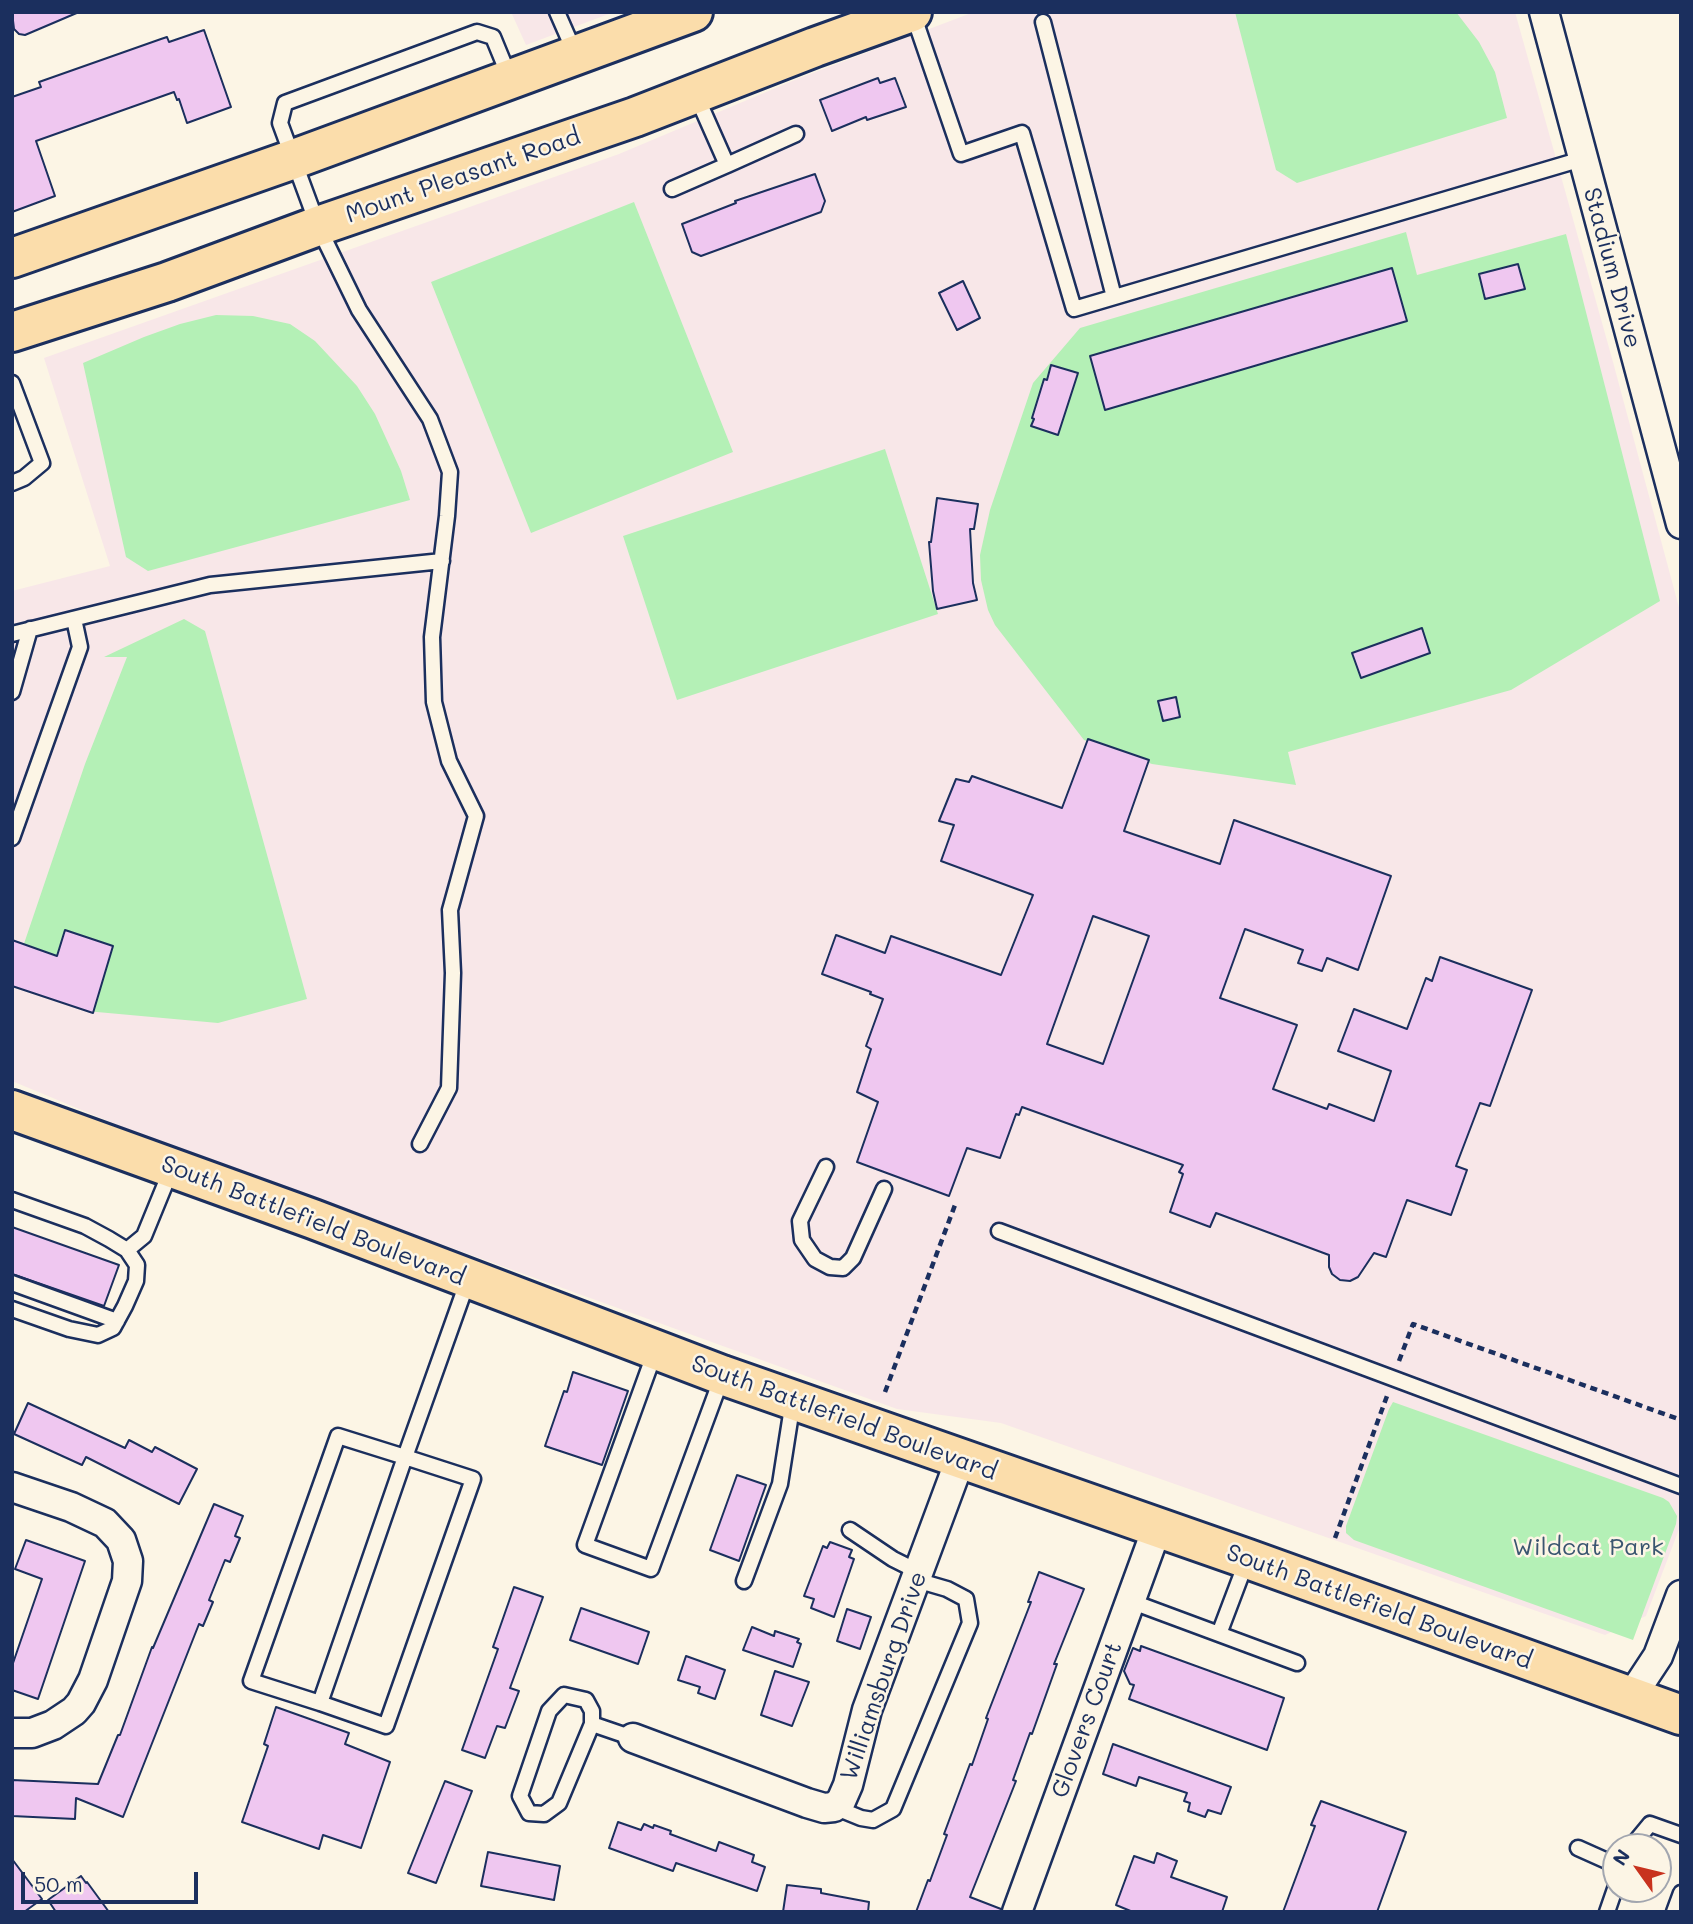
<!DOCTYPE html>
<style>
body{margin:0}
#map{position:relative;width:1693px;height:1924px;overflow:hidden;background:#fcf5e5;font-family:Mali,sans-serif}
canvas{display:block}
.frame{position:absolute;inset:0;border:14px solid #1b2f5e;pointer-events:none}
.north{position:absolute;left:1602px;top:1833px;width:70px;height:70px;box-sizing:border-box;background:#fcf5e5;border:2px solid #a2a6af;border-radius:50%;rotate:304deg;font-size:19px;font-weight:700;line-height:28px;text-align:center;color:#1b2f5e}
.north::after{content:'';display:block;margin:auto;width:24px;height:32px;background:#c8321e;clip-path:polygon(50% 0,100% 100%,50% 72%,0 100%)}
.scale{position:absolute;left:21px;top:1872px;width:177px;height:32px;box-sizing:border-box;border:4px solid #1b2f5e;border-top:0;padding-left:9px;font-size:21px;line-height:24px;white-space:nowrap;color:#1b2f5e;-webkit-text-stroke:5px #fcf5e5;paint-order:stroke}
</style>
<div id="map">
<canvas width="1693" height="1924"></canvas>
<div class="frame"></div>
<div class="north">N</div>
<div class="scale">50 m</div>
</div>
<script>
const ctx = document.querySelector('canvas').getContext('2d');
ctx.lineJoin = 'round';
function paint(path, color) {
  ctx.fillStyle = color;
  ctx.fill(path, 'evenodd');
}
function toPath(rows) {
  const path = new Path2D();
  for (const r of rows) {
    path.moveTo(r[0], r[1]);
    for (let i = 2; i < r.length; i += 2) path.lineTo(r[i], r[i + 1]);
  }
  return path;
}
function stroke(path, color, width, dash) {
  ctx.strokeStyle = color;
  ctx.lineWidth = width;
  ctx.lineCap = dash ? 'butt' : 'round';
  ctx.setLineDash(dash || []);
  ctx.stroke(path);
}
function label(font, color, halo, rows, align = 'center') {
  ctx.font = font + ' Mali,sans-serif';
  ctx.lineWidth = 5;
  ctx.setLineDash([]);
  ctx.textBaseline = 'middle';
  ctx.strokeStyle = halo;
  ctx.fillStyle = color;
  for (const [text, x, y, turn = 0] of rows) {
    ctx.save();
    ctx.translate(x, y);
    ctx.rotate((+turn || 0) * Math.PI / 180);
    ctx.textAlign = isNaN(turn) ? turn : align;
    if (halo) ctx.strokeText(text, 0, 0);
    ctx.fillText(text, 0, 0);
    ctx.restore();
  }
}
paint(toPath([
 [511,12,614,12,526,45],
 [974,12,1515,12,1613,362,1681,615,1681,1524,1646,1616,1605,1635,1001,1423,897,1409,156,1141,12,1081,12,591,110,566,44,358,619,154,797,79]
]), '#f8e7e8');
paint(toPath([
 [1235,12,1456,12,1479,42,1495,72,1507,118,1297,183,1276,170],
 [634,202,733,452,531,533,431,282],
 [1406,232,1417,275,1566,234,1660,601,1511,690,1288,752,1296,785,1152,764,1084,740,995,625,988,610,981,580,980,555,990,510,1033,383,1080,328],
 [216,315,253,316,290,324,315,341,357,386,375,414,401,471,410,500,148,571,126,557,83,363,144,337,180,324],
 [885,449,938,614,677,700,623,536],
 [184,619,205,631,307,999,218,1023,86,1011,12,979,85,764,127,657,104,657],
 [1393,1402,1663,1498,1669,1502,1677,1516,1676,1524,1633,1640,1354,1540,1346,1533,1346,1526,1389,1409]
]), '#b4f0b6');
const building = toPath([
 [12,12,79,12,25,35,19,34,14,29,12,12],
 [204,30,231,107,187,123,179,99,177,100,174,92,36,141,55,196,12,212,12,97,41,87,39,82,161,39,167,37,169,42,204,30],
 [878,78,880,83,895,78,906,107,867,120,866,117,832,131,820,100,878,78],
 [815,174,825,201,821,212,701,256,692,252,682,224,736,203,735,201,815,174],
 [1518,264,1525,289,1485,299,1479,274,1518,264],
 [1392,268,1407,321,1105,410,1090,356,1392,268],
 [963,281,980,318,957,330,939,293,963,281],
 [1051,365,1078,373,1058,435,1031,426,1034,419,1032,418,1044,379,1047,380,1051,365],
 [937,498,978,504,974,529,970,529,973,583,977,600,937,609,933,591,929,542,931,542,937,498],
 [1422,628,1430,653,1361,678,1352,653,1422,628],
 [1176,697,1180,717,1163,721,1158,701,1176,697],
 [1088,739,1149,760,1124,831,1220,864,1234,820,1391,876,1358,970,1327,958,1322,971,1298,963,1303,950,1245,929,1220,998,1297,1025,1273,1089,1327,1109,1329,1104,1374,1121,1391,1071,1338,1051,1354,1009,1407,1029,1426,978,1432,981,1440,957,1532,990,1490,1106,1480,1103,1456,1166,1467,1170,1451,1215,1407,1200,1386,1257,1374,1253,1358,1277,1350,1281,1340,1280,1332,1274,1329,1267,1329,1255,1216,1213,1210,1227,1170,1212,1183,1174,1179,1172,1183,1165,1022,1107,1019,1115,1016,1114,1000,1158,967,1148,949,1196,857,1162,878,1102,857,1092,871,1049,866,1046,883,999,870,994,871,992,822,974,836,935,885,953,891,936,1001,975,1033,895,941,861,954,825,939,821,956,779,969,782,972,776,1062,808,1088,739],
 [1093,916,1149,936,1103,1064,1047,1044,1093,916],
 [65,930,113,946,93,1013,12,986,12,940,57,956,65,930],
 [12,1227,119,1265,104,1306,12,1274,12,1227],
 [573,1372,628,1391,602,1465,545,1446,564,1391,567,1392,573,1372],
 [28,1403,125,1448,129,1440,152,1452,155,1447,197,1469,179,1504,86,1457,82,1465,14,1434,28,1403],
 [737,1475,766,1485,739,1561,710,1550,737,1475],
 [214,1504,243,1516,235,1536,240,1538,230,1562,225,1560,209,1600,213,1602,203,1626,199,1624,123,1817,76,1798,75,1819,12,1816,12,1780,98,1784,118,1735,120,1735,152,1647,153,1648,214,1504],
 [26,1540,85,1561,38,1699,12,1690,12,1666,42,1579,15,1569,26,1540],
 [830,1542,852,1550,849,1557,854,1559,834,1617,811,1608,814,1599,804,1596,823,1546,827,1548,830,1542],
 [1039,1572,1084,1589,1054,1664,1057,1664,1032,1734,1030,1733,1013,1780,1016,1781,970,1897,1001,1909,1001,1912,916,1912,928,1880,930,1881,947,1835,944,1834,970,1764,972,1765,988,1719,986,1718,1031,1602,1028,1602,1039,1572],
 [514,1587,543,1597,510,1688,519,1691,505,1728,497,1726,485,1758,462,1750,498,1649,493,1647,514,1587],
 [581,1608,649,1632,638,1664,570,1640,581,1608],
 [847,1609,871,1617,860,1649,837,1641,847,1609],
 [752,1627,774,1636,775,1631,799,1639,797,1642,801,1644,793,1667,743,1650,752,1627],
 [1141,1646,1284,1698,1267,1750,1129,1699,1134,1685,1130,1684,1124,1671,1133,1648,1140,1651,1141,1646],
 [686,1656,725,1670,715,1699,698,1693,700,1687,678,1680,686,1656],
 [775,1671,809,1682,792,1726,761,1715,775,1671],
 [276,1707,349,1733,345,1744,390,1762,361,1848,323,1835,319,1849,242,1822,268,1746,264,1744,276,1707],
 [1113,1744,1231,1787,1221,1814,1208,1810,1205,1817,1188,1811,1190,1803,1184,1801,1187,1793,1139,1777,1136,1786,1103,1774,1113,1744],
 [445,1781,472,1791,436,1883,408,1873,445,1781],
 [1321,1801,1406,1832,1377,1912,1283,1912,1315,1826,1311,1825,1321,1801],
 [618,1822,641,1830,644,1824,653,1828,654,1825,671,1831,670,1834,716,1851,719,1842,754,1855,752,1862,765,1867,757,1891,676,1863,673,1871,609,1848,618,1822],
 [488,1852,560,1866,554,1900,481,1886,488,1852],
 [1157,1853,1177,1861,1171,1877,1227,1897,1222,1912,1133,1912,1116,1905,1134,1856,1154,1863,1157,1853],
 [12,1859,42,1899,24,1912,12,1912,12,1859],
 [81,1876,86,1883,87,1882,109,1912,56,1912,48,1900,81,1876],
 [787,1885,821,1889,821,1893,869,1902,868,1912,783,1912,787,1885]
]);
paint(building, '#efc7f0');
stroke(building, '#1b2f5e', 2);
const lane = toPath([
 [557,12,575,53],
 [913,14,961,154,1022,133,1074,309,1582,159],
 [1043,22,1114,297],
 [727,165,796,134],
 [672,189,727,165,696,95],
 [12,383,42,463,24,478,12,483],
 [12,634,210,585,442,561],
 [12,692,30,629],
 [12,838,80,647,74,619],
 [420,1144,449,1088,453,973,450,910,476,816,449,761,434,702,432,637,447,516,450,472,430,419,359,310,318,226,280,123,285,103,477,32,493,37,509,76],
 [826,1167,800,1221,802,1240,815,1259,830,1267,843,1268,853,1258,884,1189],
 [12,1200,85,1226,109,1239,127,1250,137,1265,136,1281,125,1306,113,1328,98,1335,69,1329,12,1309],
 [999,1231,1681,1486],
 [127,1250,144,1236,171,1170],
 [12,1283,117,1321],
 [655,1352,585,1545,651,1569,722,1377],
 [850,1530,893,1559,919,1572],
 [744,1581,780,1484,793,1401],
 [1130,1601,1297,1663],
 [1219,1634,1247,1560],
 [320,1703,251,1681,338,1436,405,1457,473,1479,386,1726,320,1703,405,1457,468,1280],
 [592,1724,559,1803,544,1814,529,1813,520,1796,549,1711,564,1695,586,1700,592,1711,592,1724,633,1738],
 [834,1807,861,1818,873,1820,893,1809,970,1623,966,1599,947,1589,916,1580],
 [1631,1847,1650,1824,1681,1835],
 [1578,1848,1616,1865],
 [1607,1912,1616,1886],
 [1674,1912,1681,1893]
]);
const street = toPath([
 [1544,12,1681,524],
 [12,1487,71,1507,105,1523,121,1540,128,1561,127,1581,93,1680,81,1703,74,1711,53,1725,32,1733,12,1733],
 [1631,1697,1658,1656,1681,1595],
 [633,1738,807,1803,824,1808,834,1807,841,1801,848,1785,867,1710,960,1460],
 [1017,1912,1157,1528]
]);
const primary = toPath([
 [12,258,294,159,693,12],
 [12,332,167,282,318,226,635,117,815,47,912,12],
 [12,1110,313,1219,722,1375,1248,1559,1681,1715]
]);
stroke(lane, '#1b2f5e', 19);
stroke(street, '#1b2f5e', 33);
stroke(primary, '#1b2f5e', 44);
stroke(toPath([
 [1399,1361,1413,1324,1681,1420],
 [885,1392,955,1205],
 [1335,1538,1387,1396]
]), '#1b2f5e', 4.5, [7, 5]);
stroke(lane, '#fcf5e5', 14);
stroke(street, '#fcf5e5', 28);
stroke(primary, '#fbddab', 38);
label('24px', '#1b2f5e', '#fcf5e5', [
 ["Mount Pleasant Road",463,176,-19],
 ["Stadium Drive",1612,268,75],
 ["South Battlefield Boulevard",313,1221,21],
 ["South Battlefield Boulevard",844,1418,20],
 ["South Battlefield Boulevard",1379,1607,20],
 ["Williamsburg Drive",884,1676,-71],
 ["Glovers Court",1087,1720,-70]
]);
label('24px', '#3a5670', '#fcf5e5', [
 ["Wildcat Park",1588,1548]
]);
</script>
